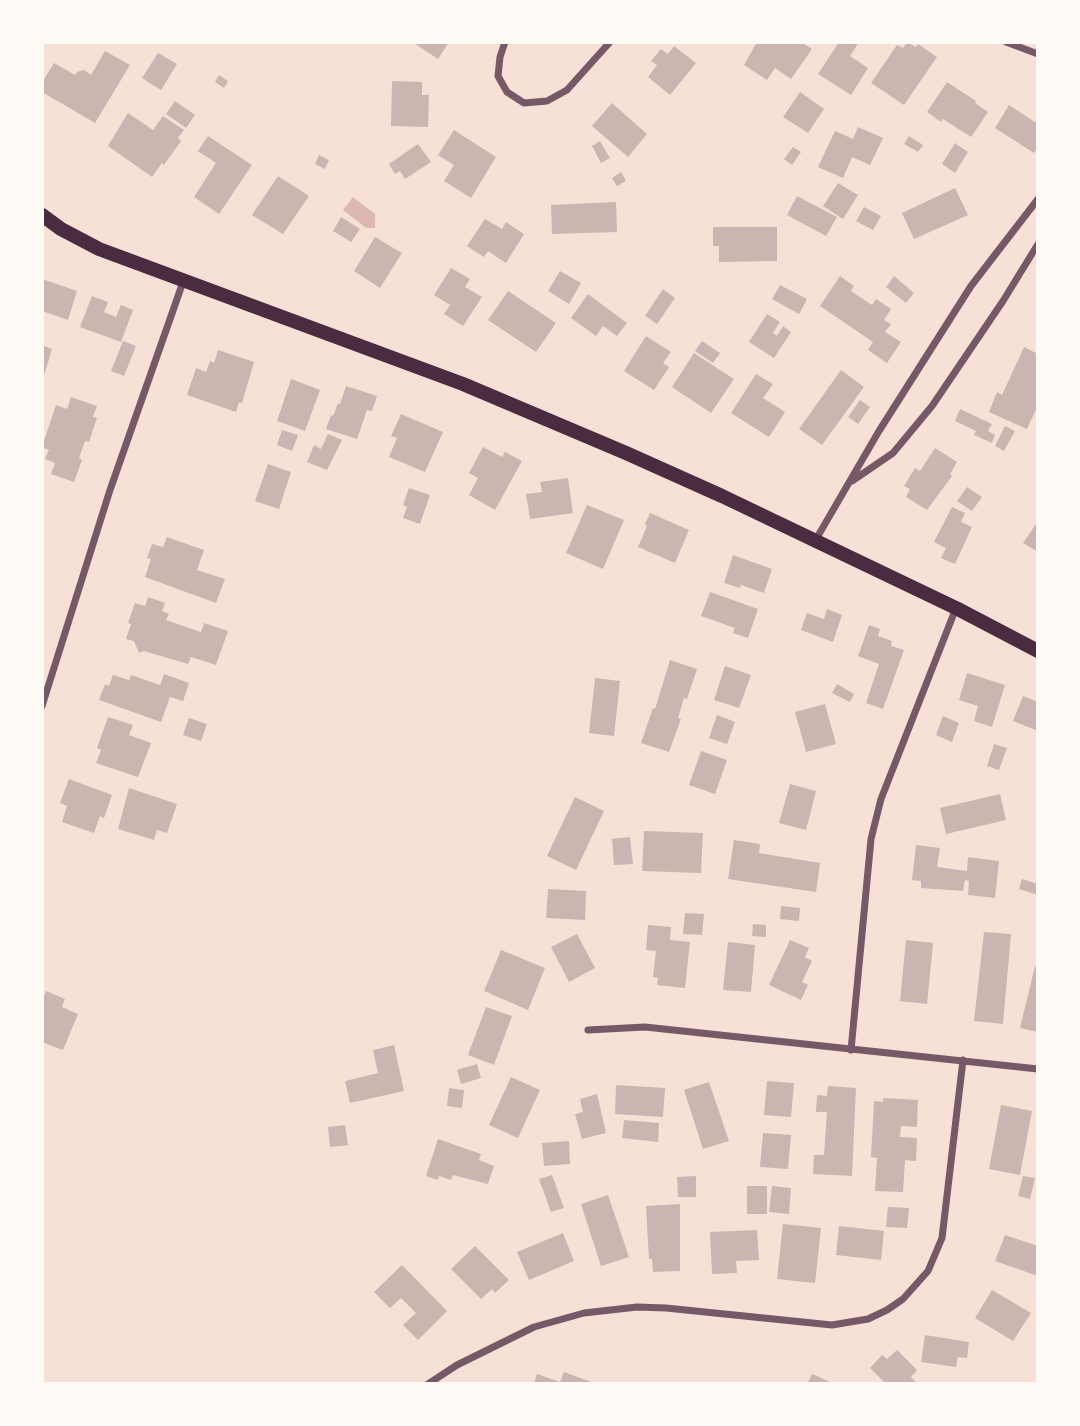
<!DOCTYPE html>
<style>
body{margin:0}
#map{position:relative;width:1080px;height:1426px;overflow:hidden;background:#f7e1d7;font-family:"Archivo Narrow",sans-serif}
canvas{display:block}
.frame{position:absolute;inset:0;border:44px solid #fffaf5;pointer-events:none}
</style>
<div id="map">
<canvas width="1080" height="1426"></canvas>
<div class="frame"></div>
</div>
<script>
const ctx = document.querySelector('canvas').getContext('2d');
ctx.lineJoin = 'round';
function paint(path, color) {
  ctx.fillStyle = color;
  ctx.fill(path, 'evenodd');
}
function toPath(rows) {
  const path = new Path2D();
  for (const r of rows) {
    path.moveTo(r[0], r[1]);
    for (let i = 2; i < r.length; i += 2) path.lineTo(r[i], r[i + 1]);
  }
  return path;
}
function stroke(path, color, width, dash) {
  ctx.strokeStyle = color;
  ctx.lineWidth = width;
  ctx.lineCap = dash ? 'butt' : 'round';
  ctx.setLineDash(dash || []);
  ctx.stroke(path);
}
paint(toPath([
 [353,197,375,214,375,228,366,228,343,210]
]), '#dcb8b0');
paint(toPath([
 [412,42,449,42,438,59],
 [757,42,801,42,812,49,791,79,775,68,767,80,744,65],
 [839,42,859,42,850,56,868,68,851,95,818,74],
 [907,42,916,47,918,44,937,57,904,105,871,83,897,45,903,48],
 [674,46,696,63,670,95,648,77,657,65,651,61,661,49,668,54],
 [105,51,130,65,95,123,42,92,42,83,54,63,75,75,77,72,84,70,91,75],
 [158,53,177,64,161,90,142,78],
 [219,75,228,81,224,88,215,82],
 [392,81,422,82,422,95,429,95,428,127,391,126],
 [947,82,976,101,975,103,988,112,971,137,943,119,941,122,927,112],
 [800,92,824,109,808,133,783,117],
 [175,101,195,115,186,128,166,114],
 [612,103,647,134,628,157,592,126],
 [1009,105,1038,124,1038,147,1034,153,995,128],
 [128,113,153,130,163,116,184,130,178,138,181,141,164,165,162,163,152,177,108,146],
 [858,127,883,138,870,165,852,157,843,178,818,167,835,131,853,139],
 [454,130,496,157,471,198,444,181,454,165,438,155],
 [208,136,252,165,219,214,194,197,216,163,198,151],
 [909,136,923,145,918,152,904,144],
 [600,141,610,158,601,163,592,146],
 [955,143,968,152,955,173,942,164],
 [418,144,431,162,405,179,400,171,395,174,389,164],
 [793,147,801,152,792,165,784,159],
 [319,155,329,160,325,169,315,164],
 [621,172,626,181,617,186,612,178],
 [278,176,309,196,283,234,252,215],
 [838,183,858,195,843,219,823,206],
 [955,188,968,215,914,239,902,213],
 [797,196,837,217,826,236,787,215],
 [616,202,617,232,552,234,551,205],
 [864,207,881,216,873,230,856,221],
 [341,217,360,229,351,242,333,231],
 [485,219,502,229,506,222,524,234,506,263,488,251,484,257,467,246],
 [713,227,777,227,777,261,719,262,719,246,713,246],
 [375,237,402,253,380,288,354,271],
 [451,268,470,279,465,287,482,297,463,326,444,314,450,305,434,295],
 [560,271,581,283,569,304,548,291],
 [840,276,854,286,851,291,872,305,876,299,891,309,884,320,891,324,885,332,901,342,887,363,868,350,873,342,820,306],
 [894,276,914,293,906,303,886,287],
 [42,279,77,291,68,320,42,311],
 [780,285,807,299,799,314,772,299],
 [663,289,675,298,657,324,645,316],
 [508,291,556,323,536,352,488,320],
 [588,294,627,323,617,336,603,326,596,336,571,318],
 [92,296,108,302,104,312,116,317,121,305,133,310,121,342,80,327],
 [767,314,780,322,773,333,777,336,783,326,791,332,774,358,749,342],
 [646,336,671,352,663,363,669,367,654,390,624,371],
 [123,341,136,346,124,376,111,371],
 [702,341,720,353,713,363,695,351],
 [42,345,52,349,43,379,42,379],
 [1024,347,1038,354,1038,405,1027,429,989,412,997,392,1002,395],
 [218,350,254,362,242,403,239,402,236,412,187,395,196,368,206,372,210,361,214,363],
 [694,353,734,379,711,413,672,387],
 [841,370,864,387,822,445,799,429],
 [756,374,773,384,763,398,785,412,769,437,731,413],
 [291,379,320,390,305,431,277,421],
 [346,386,377,396,372,411,367,410,357,439,326,429,331,415,333,416,338,403,340,404],
 [71,397,97,406,93,417,97,418,89,442,85,441,79,458,82,460,74,482,51,474,55,463,45,459,49,450,42,447,56,405,67,409],
 [860,400,870,407,858,424,848,417],
 [960,409,992,424,988,431,995,435,992,443,974,435,976,431,955,421],
 [401,414,443,432,425,472,389,457,397,438,391,436],
 [1005,426,1015,431,1004,451,995,446],
 [282,430,298,435,292,451,277,445],
 [328,434,342,440,327,470,307,462,314,445,321,449],
 [483,447,502,457,505,452,522,461,495,510,469,495,478,478,469,473],
 [935,448,957,462,950,474,952,476,927,510,906,497,910,489,904,486,915,468,920,471],
 [268,464,291,472,279,509,255,501],
 [568,478,573,513,530,519,526,494,542,492,540,482],
 [967,487,982,497,972,511,957,501],
 [409,488,430,495,420,524,403,518,407,507,403,505],
 [587,505,624,520,603,569,566,553],
 [952,507,965,513,961,522,972,527,955,564,941,558,946,548,934,542],
 [650,513,689,530,675,563,638,547,647,526,645,524],
 [1038,521,1038,552,1023,543],
 [167,537,204,550,197,570,225,579,216,603,145,577,151,559,147,558,152,544,163,547],
 [733,555,772,569,764,593,741,585,740,588,724,583],
 [710,592,758,609,748,638,733,633,735,628,701,616],
 [148,597,165,603,162,611,169,614,166,620,201,632,204,623,228,631,216,665,191,657,188,664,144,651,139,653,134,641,126,639,131,624,128,623,135,603,145,606],
 [827,609,842,615,833,642,801,630,807,613,824,619],
 [869,625,880,629,878,636,892,641,891,646,904,650,883,709,866,703,879,664,858,656],
 [670,660,697,669,687,699,684,698,678,718,681,719,669,752,641,743,653,708,655,709],
 [725,666,751,675,739,708,714,700],
 [967,673,1005,685,992,727,974,721,978,706,959,700],
 [164,674,189,683,183,701,170,697,161,722,99,700,105,684,109,686,113,675,129,680,131,675,160,685],
 [595,678,620,681,614,736,589,733],
 [837,684,854,694,850,702,832,693],
 [1023,696,1038,702,1038,731,1013,721],
 [825,704,836,744,806,752,795,712],
 [717,715,735,722,727,744,709,738],
 [943,716,959,723,952,742,936,735],
 [108,717,133,725,129,735,151,743,138,777,96,763,101,750,97,748],
 [189,718,207,724,201,741,183,735],
 [994,744,1007,748,999,770,987,766],
 [701,751,727,760,715,794,689,785],
 [69,779,112,795,104,818,100,816,94,833,62,822,67,806,60,803],
 [790,784,816,791,806,830,779,823],
 [129,788,177,804,167,833,157,830,154,840,118,829],
 [1000,794,1006,820,946,834,940,808],
 [575,797,604,811,576,870,547,856],
 [644,831,703,833,701,873,642,871],
 [630,837,633,864,614,865,612,839],
 [734,840,760,844,759,853,820,863,816,892,728,879],
 [916,845,940,848,937,867,967,871,968,857,999,861,995,898,968,895,969,881,965,880,963,891,921,888,921,881,912,880],
 [1022,879,1038,884,1038,895,1019,889],
 [548,889,586,891,585,920,546,918],
 [781,906,800,908,799,921,780,919],
 [685,913,704,914,702,935,683,934],
 [753,924,766,925,766,937,752,936],
 [648,925,671,927,670,940,690,942,685,988,657,985,658,978,653,977,656,951,646,950],
 [984,932,1011,934,1003,1024,974,1021],
 [577,934,595,968,569,982,551,947],
 [790,940,809,948,805,957,812,961,802,982,808,985,801,1000,769,985],
 [906,940,933,943,927,1004,900,1001],
 [728,942,755,945,751,992,723,990],
 [501,950,545,968,528,1010,484,991],
 [1035,966,1038,967,1038,1032,1020,1028],
 [46,991,65,999,62,1007,78,1014,63,1050,42,1042,42,1001],
 [486,1007,512,1016,494,1065,468,1055],
 [394,1045,404,1091,350,1103,345,1081,378,1073,373,1050],
 [477,1064,481,1078,461,1084,457,1070],
 [511,1077,540,1090,518,1138,489,1125],
 [767,1081,794,1083,791,1117,764,1115],
 [709,1082,729,1141,703,1149,684,1090],
 [616,1085,665,1088,663,1117,615,1114],
 [828,1086,856,1088,852,1176,813,1174,814,1155,824,1155,827,1112,816,1112,817,1095,827,1096],
 [449,1088,464,1090,462,1108,447,1106],
 [597,1094,606,1133,582,1139,575,1114,583,1112,580,1099],
 [883,1098,918,1100,917,1127,901,1126,900,1137,917,1138,916,1161,905,1160,903,1192,875,1191,877,1158,871,1157,874,1101,883,1102],
 [1001,1105,1032,1111,1020,1175,989,1169],
 [624,1120,659,1123,658,1142,622,1138],
 [345,1125,348,1145,330,1147,328,1127],
 [763,1133,791,1135,788,1169,760,1167],
 [438,1139,481,1154,479,1160,494,1166,488,1184,453,1175,451,1180,439,1176,438,1180,426,1176],
 [569,1141,570,1164,544,1166,542,1143],
 [552,1175,564,1208,551,1212,539,1179],
 [696,1176,696,1197,678,1197,677,1177],
 [1023,1176,1035,1178,1030,1199,1018,1196],
 [747,1186,767,1186,767,1214,747,1214],
 [772,1186,791,1188,789,1214,769,1212],
 [608,1195,629,1257,601,1266,581,1204],
 [680,1204,680,1271,653,1272,652,1259,649,1259,646,1206],
 [888,1207,909,1208,907,1228,886,1227],
 [783,1224,821,1228,815,1283,777,1279],
 [839,1226,884,1231,881,1260,836,1255],
 [757,1230,759,1260,736,1261,737,1273,712,1274,710,1232],
 [563,1233,574,1261,529,1280,517,1252],
 [1005,1235,1038,1246,1038,1276,995,1261],
 [475,1246,509,1280,495,1293,492,1289,481,1299,451,1269],
 [402,1265,447,1311,418,1340,403,1325,416,1313,401,1298,390,1308,374,1292],
 [992,1290,1031,1313,1013,1341,975,1318],
 [925,1335,969,1342,967,1358,958,1357,956,1367,921,1362],
 [897,1350,917,1370,911,1377,918,1384,886,1384,870,1368,882,1355,887,1359],
 [564,1372,597,1384,534,1384,537,1374,560,1382],
 [812,1374,835,1384,807,1384]
]), '#ccb4b1');
stroke(toPath([
 [505,42,500,57,498,76,507,92,524,103,547,101,567,90,610,42],
 [1006,42,1038,54],
 [852,481,893,453,932,406,1003,301,1038,244],
 [815,541,879,431,971,286,1038,199],
 [42,706,110,490,183,282],
 [588,1030,645,1027,1038,1069],
 [851,1050,871,839,881,799,956,608],
 [428,1384,457,1365,534,1327,584,1313,637,1307,666,1308,832,1325,868,1319,887,1310,903,1299,928,1271,942,1238,963,1060]
]), '#755966', 7);
stroke(toPath([
 [42,215,61,229,99,249,463,384,626,453,722,496,956,608,1038,651]
]), '#4a2c40', 14);
</script>
